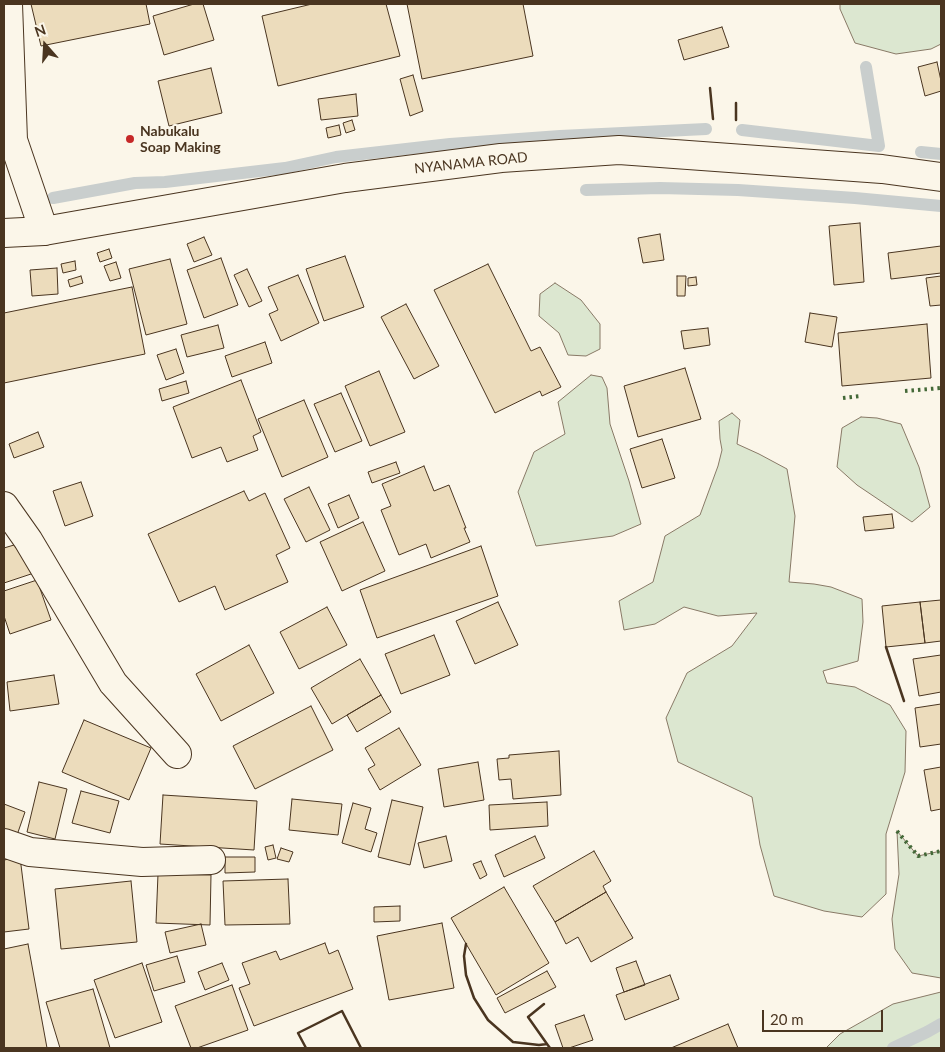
<!DOCTYPE html>
<style>
body{margin:0}
#map{position:relative;width:945px;height:1052px;overflow:hidden;background:#fbf6e9;font-family:Lato,sans-serif}
canvas{display:block}
.frame{position:absolute;inset:0;border:5px solid #4a3520;pointer-events:none}
.north{position:absolute;left:20px;top:20px;width:50px;height:50px;-webkit-text-stroke:4px #fbf6e9;paint-order:stroke;rotate:341deg;font-size:14px;font-weight:700;line-height:20px;text-align:center;color:#4a3520}
.north::after{content:'';display:block;margin:auto;width:18px;height:22px;background:#4a3520;clip-path:polygon(50% 0,100% 100%,50% 72%,0 100%)}
.scale{position:absolute;left:762px;top:1010px;width:121px;height:22px;box-sizing:border-box;border:2px solid #4a3520;border-top:0;padding-left:6px;font-size:15px;line-height:18px;white-space:nowrap;color:#4a3520;-webkit-text-stroke:4px #fbf6e9;paint-order:stroke}
</style>
<div id="map">
<canvas width="945" height="1052"></canvas>
<div class="frame"></div>
<div class="north">N</div>
<div class="scale">20 m</div>
</div>
<script>
const ctx = document.querySelector('canvas').getContext('2d');
ctx.lineJoin = 'round';
function paint(path, color) {
  ctx.fillStyle = color;
  ctx.fill(path, 'evenodd');
}
function toPath(rows) {
  const path = new Path2D();
  for (const r of rows) {
    path.moveTo(r[0], r[1]);
    for (let i = 2; i < r.length; i += 2) path.lineTo(r[i], r[i + 1]);
  }
  return path;
}
function stroke(path, color, width, dash) {
  ctx.strokeStyle = color;
  ctx.lineWidth = width;
  ctx.lineCap = dash ? 'butt' : 'round';
  ctx.setLineDash(dash || []);
  ctx.stroke(path);
}
function label(font, color, halo, rows, align = 'center') {
  ctx.font = font + ' Lato,sans-serif';
  ctx.lineWidth = 4;
  ctx.setLineDash([]);
  ctx.textBaseline = 'middle';
  ctx.strokeStyle = halo;
  ctx.fillStyle = color;
  for (const [text, x, y, turn = 0] of rows) {
    ctx.save();
    ctx.translate(x, y);
    ctx.rotate((+turn || 0) * Math.PI / 180);
    ctx.textAlign = isNaN(turn) ? turn : align;
    if (halo) ctx.strokeText(text, 0, 0);
    ctx.fillText(text, 0, 0);
    ctx.restore();
  }
}
const green = toPath([
 [840,4,941,4,941,44,931,49,896,54,855,43,840,9,840,4],
 [555,283,581,300,600,324,600,349,586,356,568,355,559,333,539,316,540,294,555,283],
 [591,375,602,377,607,388,610,424,629,481,641,524,613,536,536,546,518,492,534,452,565,434,558,402,591,375],
 [732,413,740,420,737,444,759,454,787,469,795,516,789,582,814,584,831,587,862,599,863,622,858,661,823,671,827,683,855,687,890,705,906,731,905,772,886,834,886,894,862,917,824,911,774,896,760,845,752,797,678,762,666,718,687,673,732,646,757,613,718,616,684,607,655,624,624,630,619,601,653,582,665,536,700,515,718,466,722,450,720,439,719,421,732,413],
 [861,417,877,418,901,424,919,467,930,507,912,522,857,485,837,467,842,428,861,417],
 [897,831,918,856,941,851,941,978,912,973,895,949,892,919,899,874,897,831],
 [941,992,941,1048,826,1048,840,1034,893,1004,941,992]
]);
paint(green, '#dce7d0');
stroke(green, '#887966', 1);
stroke(toPath([
 [742,130,879,146,866,67],
 [921,152,941,154],
 [586,190,660,188,738,190,855,198,941,206],
 [53,198,135,183,165,182,285,168,336,157,450,144,560,136,706,129],
 [893,1048,927,1032,941,1024]
]), '#c9cecd', 12);
const building = toPath([
 [31,4,146,4,150,24,41,46,31,4],
 [194,4,203,4,214,40,164,55,153,16,194,4],
 [312,4,386,4,400,56,278,86,262,16,312,4],
 [407,4,523,4,533,56,422,79,407,4],
 [722,27,729,47,684,60,678,40,722,27],
 [937,62,941,81,941,91,925,96,918,67,937,62],
 [211,68,222,113,169,126,158,81,211,68],
 [413,75,423,111,410,116,400,79,413,75],
 [356,94,358,116,321,120,318,99,356,94],
 [352,120,355,130,346,133,343,123,352,120],
 [339,125,341,135,328,138,326,128,339,125],
 [860,223,864,282,834,285,829,226,860,223],
 [660,234,664,260,643,263,638,238,660,234],
 [204,237,212,255,194,262,187,244,204,237],
 [941,246,941,273,891,279,888,253,941,246],
 [109,249,112,258,100,262,97,253,109,249],
 [345,256,364,307,324,321,306,269,345,256],
 [221,258,238,305,204,318,187,270,221,258],
 [170,259,187,324,146,335,129,269,170,259],
 [75,261,76,270,63,273,61,264,75,261],
 [116,262,121,278,110,281,104,266,116,262],
 [488,264,531,351,540,347,561,387,542,396,540,391,495,413,434,290,488,264],
 [57,268,58,294,32,296,30,270,57,268],
 [247,269,262,301,249,307,234,275,247,269],
 [298,275,319,323,281,341,269,314,278,310,268,287,298,275],
 [81,276,83,283,70,287,68,280,81,276],
 [677,276,686,276,685,296,677,296,677,276],
 [941,276,941,305,930,306,926,278,941,276],
 [696,277,697,285,688,286,688,278,696,277],
 [132,287,145,354,4,383,4,313,132,287],
 [406,304,439,366,414,379,381,317,406,304],
 [810,313,837,317,832,347,805,342,810,313],
 [927,324,931,378,842,386,838,333,927,324],
 [218,325,224,348,187,357,181,335,218,325],
 [708,328,710,345,684,349,681,331,708,328],
 [265,342,272,363,232,377,225,356,265,342],
 [176,349,184,373,166,380,157,355,176,349],
 [685,368,701,419,638,437,624,386,685,368],
 [379,371,405,432,370,446,345,386,379,371],
 [241,380,261,432,253,436,258,450,227,462,221,447,192,458,173,407,241,380],
 [186,381,189,393,162,401,159,389,186,381],
 [341,393,362,441,335,452,314,404,341,393],
 [304,400,328,457,282,477,258,419,304,400],
 [38,432,44,447,14,458,9,444,38,432],
 [662,439,675,478,642,488,630,449,662,439],
 [396,462,400,473,372,483,368,472,396,462],
 [424,466,434,491,449,485,466,528,464,528,470,542,431,558,426,544,399,555,381,510,391,506,382,484,424,466],
 [81,482,93,516,65,526,53,491,81,482],
 [309,487,330,530,306,542,284,499,309,487],
 [244,491,249,501,265,493,290,548,276,555,288,582,225,610,215,586,179,602,148,534,244,491],
 [349,495,359,518,338,528,328,504,349,495],
 [892,514,894,528,865,531,863,517,892,514],
 [363,522,385,571,342,591,320,542,363,522],
 [24,542,34,573,4,583,4,548,24,542],
 [481,546,498,596,377,638,360,590,481,546],
 [37,580,51,620,10,634,4,616,4,591,37,580],
 [941,600,941,641,925,643,920,602,941,600],
 [498,602,518,645,475,664,456,621,498,602],
 [920,602,925,643,886,647,882,606,920,602],
 [327,607,347,645,299,669,280,632,327,607],
 [434,635,450,675,401,694,385,654,434,635],
 [249,645,274,693,221,721,196,674,249,645],
 [941,655,941,692,919,696,913,659,941,655],
 [360,659,381,695,332,724,311,688,360,659],
 [54,675,59,704,10,711,7,682,54,675],
 [381,695,391,712,357,732,347,715,381,695],
 [941,704,941,744,920,747,915,708,941,704],
 [311,706,333,750,255,789,233,746,311,706],
 [84,720,151,748,129,800,62,772,84,720],
 [399,728,421,765,380,790,368,769,375,765,365,748,399,728],
 [559,751,561,795,513,799,511,779,499,780,497,759,509,758,509,755,559,751],
 [478,762,484,800,444,807,438,769,478,762],
 [941,767,941,809,931,811,924,770,941,767],
 [39,782,67,789,55,839,27,832,39,782],
 [81,791,119,801,110,833,72,823,81,791],
 [163,795,257,801,254,850,160,844,163,795],
 [292,799,342,804,338,835,289,830,292,799],
 [392,800,423,807,410,865,378,857,392,800],
 [547,802,548,826,490,830,489,805,547,802],
 [353,803,371,808,365,829,377,833,371,852,342,843,353,803],
 [4,804,25,812,16,838,4,833,4,804],
 [446,836,452,861,424,868,418,843,446,836],
 [535,836,545,858,504,877,495,855,535,836],
 [273,845,276,858,268,860,265,847,273,845],
 [281,848,293,852,289,862,277,859,281,848],
 [594,851,611,881,603,886,606,892,555,922,533,886,594,851],
 [20,857,29,929,4,932,4,860,20,857],
 [225,857,255,857,255,872,225,873,225,857],
 [481,861,487,875,480,879,473,864,481,861],
 [158,874,211,875,210,925,156,923,158,874],
 [288,879,290,924,225,925,223,881,288,879],
 [131,881,137,942,61,949,55,889,131,881],
 [504,887,549,963,496,995,451,918,504,887],
 [606,892,633,938,591,962,578,937,566,944,555,922,606,892],
 [400,906,400,921,374,922,374,907,400,906],
 [442,923,454,988,389,1000,377,936,442,923],
 [201,924,206,945,170,953,165,932,201,924],
 [325,943,329,954,338,950,353,989,254,1026,239,988,250,984,242,963,276,951,280,960,325,943],
 [28,944,47,1048,4,1048,4,949,28,944],
 [177,956,185,982,154,991,146,965,177,956],
 [636,961,645,985,624,992,616,968,636,961],
 [142,963,162,1022,115,1038,94,980,142,963],
 [222,963,229,980,205,990,198,972,222,963],
 [547,971,556,987,505,1013,497,998,547,971],
 [670,975,679,999,625,1020,616,995,670,975],
 [232,985,248,1030,197,1048,191,1048,175,1006,232,985],
 [93,989,110,1048,60,1048,46,1002,93,989],
 [584,1015,593,1040,569,1048,563,1048,555,1025,584,1015],
 [728,1024,738,1048,671,1048,728,1024]
]);
paint(building, '#ecdcbc');
stroke(building, '#4a3520', 1);
const minor = toPath([
 [8,4,13,140,44,231],
 [4,506,28,540,113,683,177,754],
 [4,843,30,852,142,862,211,860]
]);
const tertiary = toPath([
 [4,233,44,231,345,178,501,158,619,150,882,169,941,177]
]);
stroke(minor, '#4a3520', 30);
stroke(tertiary, '#4a3520', 30);
stroke(minor, '#fbf6e9', 28);
stroke(tertiary, '#fbf6e9', 28);
stroke(toPath([
 [905,391,941,388],
 [843,398,861,396],
 [897,831,918,856,941,851]
]), '#436837', 4, [2.5, 4]);
stroke(toPath([
 [710,88,713,119],
 [736,120,736,103],
 [886,647,904,701],
 [466,944,464,956,466,975,474,998,488,1020,513,1042,539,1045,547,1044,550,1048],
 [544,1004,528,1017,547,1044],
 [306,1048,298,1033,342,1011,361,1048]
]), '#4a3520', 2.5);
for (const [x, y, r, color] of [
 [130,139,5,"#c62828"]
]) {
  const dot = new Path2D();
  dot.arc(x, y, r, 0, 2 * Math.PI);
  ctx.fillStyle = color;
  ctx.fill(dot);
  stroke(dot, '#fbf6e9', 2);
}
label('bold 14px', '#4a3520', '#fbf6e9', [
 ["Nabukalu",140,131],
 ["Soap Making",140,147]
], 'left');
label('14px', '#4a3520', '#fbf6e9', [
 ["NYANAMA ROAD",471,163,-6]
]);
</script>
